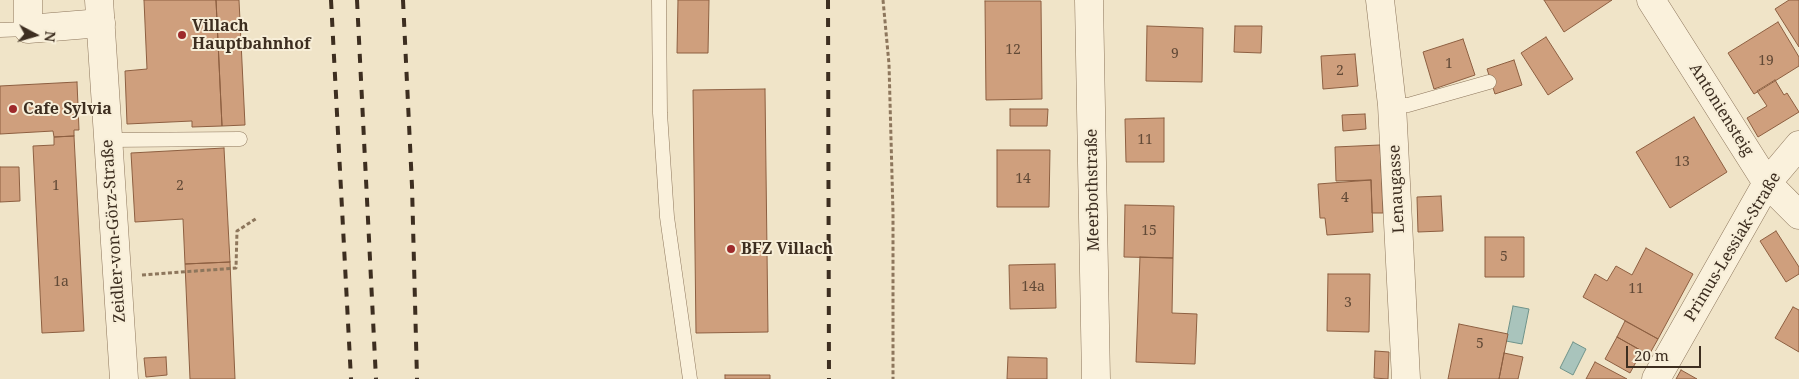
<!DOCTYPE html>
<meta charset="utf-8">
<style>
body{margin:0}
#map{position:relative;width:1799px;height:379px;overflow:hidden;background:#f0e4c8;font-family:"Noto Serif",serif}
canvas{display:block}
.north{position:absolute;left:10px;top:10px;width:50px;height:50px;-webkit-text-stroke:4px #f7eed8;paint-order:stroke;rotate:96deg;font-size:14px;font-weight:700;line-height:20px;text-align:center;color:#3d2e20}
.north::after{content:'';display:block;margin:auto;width:18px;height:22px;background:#3d2e20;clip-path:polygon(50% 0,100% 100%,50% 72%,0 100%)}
.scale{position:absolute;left:1626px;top:346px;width:75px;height:22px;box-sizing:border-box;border:2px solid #3d2e20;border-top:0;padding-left:6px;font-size:15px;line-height:18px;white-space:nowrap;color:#3d2e20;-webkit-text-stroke:4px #f7eed8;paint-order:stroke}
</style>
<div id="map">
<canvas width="1799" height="379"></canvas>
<div class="north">N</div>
<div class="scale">20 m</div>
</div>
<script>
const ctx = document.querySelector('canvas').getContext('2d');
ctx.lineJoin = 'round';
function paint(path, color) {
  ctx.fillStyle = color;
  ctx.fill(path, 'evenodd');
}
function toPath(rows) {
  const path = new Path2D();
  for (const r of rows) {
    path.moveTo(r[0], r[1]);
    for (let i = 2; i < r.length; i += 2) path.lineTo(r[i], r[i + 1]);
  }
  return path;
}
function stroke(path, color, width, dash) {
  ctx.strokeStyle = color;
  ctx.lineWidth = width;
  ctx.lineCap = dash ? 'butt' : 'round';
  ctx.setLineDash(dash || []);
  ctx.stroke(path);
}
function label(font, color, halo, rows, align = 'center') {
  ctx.font = font + ' "Noto Serif",serif';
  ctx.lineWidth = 4;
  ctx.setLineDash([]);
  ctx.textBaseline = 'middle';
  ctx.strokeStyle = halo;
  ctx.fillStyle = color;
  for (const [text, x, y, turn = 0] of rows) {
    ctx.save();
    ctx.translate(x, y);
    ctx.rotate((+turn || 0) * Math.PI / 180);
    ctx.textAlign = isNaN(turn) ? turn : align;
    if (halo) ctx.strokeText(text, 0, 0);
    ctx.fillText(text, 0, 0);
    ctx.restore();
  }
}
const water = toPath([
 [1513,306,1529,309,1522,344,1506,341,1513,306],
 [1573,342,1586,349,1573,375,1560,368,1573,342]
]);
paint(water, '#a9c4bc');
stroke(water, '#6f938a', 1);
const building = toPath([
 [144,0,216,0,222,126,192,127,192,121,127,124,125,71,147,69,144,0],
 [216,0,239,0,245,125,222,126,216,0],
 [678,0,709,0,708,53,677,53,678,0],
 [1544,0,1612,0,1564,32,1544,0],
 [1789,0,1799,0,1799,47,1775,9,1789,0],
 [985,1,1041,1,1042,99,986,100,985,1],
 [1778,22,1799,57,1799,66,1754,94,1728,53,1778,22],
 [1147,26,1203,28,1202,82,1146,81,1147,26],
 [1235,26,1262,26,1261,53,1234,52,1235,26],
 [1546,37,1573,79,1548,95,1521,53,1546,37],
 [1463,39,1475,75,1434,89,1423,52,1463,39],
 [1355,54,1358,86,1323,89,1321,56,1355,54],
 [1514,60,1522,85,1495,94,1487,69,1514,60],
 [1775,80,1784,95,1787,93,1799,112,1758,137,1747,118,1767,106,1757,91,1775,80],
 [77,82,79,130,74,130,74,136,54,137,53,131,0,134,0,86,77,82],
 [765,89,768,332,696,333,693,90,765,89],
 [1010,109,1048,109,1047,126,1010,126,1010,109],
 [1365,114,1366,129,1343,131,1342,115,1365,114],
 [1694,117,1727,172,1670,208,1636,152,1694,117],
 [1164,118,1164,162,1126,162,1125,119,1164,118],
 [74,136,84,331,42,333,33,146,54,145,54,137,74,136],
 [1380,145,1383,213,1372,213,1371,180,1336,181,1335,147,1380,145],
 [224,148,230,262,185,264,183,219,135,222,131,153,224,148],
 [997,150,1050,150,1049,207,997,207,997,150],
 [0,167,19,167,20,201,0,202,0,167],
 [1371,180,1373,232,1327,235,1325,218,1320,218,1318,184,1371,180],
 [1441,196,1443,231,1418,232,1417,197,1441,196],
 [1125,205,1174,206,1173,258,1124,257,1125,205],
 [1776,231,1799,267,1799,274,1786,282,1760,241,1776,231],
 [1485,237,1524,237,1524,277,1485,277,1485,237],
 [1646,248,1693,274,1658,339,1583,297,1595,274,1607,281,1616,266,1632,275,1646,248],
 [1140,257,1173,258,1172,313,1197,314,1195,364,1136,362,1140,257],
 [230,262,235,379,190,379,185,264,230,262],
 [1055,264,1056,308,1010,309,1009,265,1055,264],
 [1328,274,1370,274,1369,332,1327,331,1328,274],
 [1793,307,1799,310,1799,352,1775,338,1793,307],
 [1625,321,1658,339,1649,355,1617,337,1625,321],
 [1459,324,1508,334,1499,379,1448,379,1459,324],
 [1617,337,1642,351,1630,373,1605,359,1617,337],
 [1375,351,1389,352,1388,379,1374,378,1375,351],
 [1504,353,1523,357,1518,379,1499,379,1504,353],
 [166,357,167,375,146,377,144,358,166,357],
 [1008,357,1047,358,1047,379,1007,379,1008,357],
 [1595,362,1627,379,1586,379,1595,362],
 [1681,370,1697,379,1676,379,1681,370],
 [725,375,770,375,770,379,725,379,725,375]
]);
paint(building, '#cf9f7d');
stroke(building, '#8d5f41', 1);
const service = toPath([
 [659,0,660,113,667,217,690,379],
 [0,30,28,29],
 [1392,105,1408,105,1489,82],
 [108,140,240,139]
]);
const minor = toPath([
 [28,0,28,29,101,23],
 [1089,0,1096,379],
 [1380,0,1392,105,1406,379],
 [1651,0,1767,183,1799,215],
 [1656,379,1767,183,1799,145]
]);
const tertiary = toPath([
 [99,0,124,379]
]);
stroke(service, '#8d765c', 15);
stroke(minor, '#8d765c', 29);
stroke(tertiary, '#8d765c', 29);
stroke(toPath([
 [883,0,889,64,893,213,893,379],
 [142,275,236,268,237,231,257,218]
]), '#8d765c', 3, [4, 2.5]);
stroke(service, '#faf1dc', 14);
stroke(minor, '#faf1dc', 28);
stroke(tertiary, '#faf1dc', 28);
stroke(toPath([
 [331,0,351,379],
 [357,0,376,379],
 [403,0,412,186,417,379],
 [828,0,829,379]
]), '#3d2e20', 4, [9, 9]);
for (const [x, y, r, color] of [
 [182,35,5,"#9e2a2b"],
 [13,109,5,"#9e2a2b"],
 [731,249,5,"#9e2a2b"]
]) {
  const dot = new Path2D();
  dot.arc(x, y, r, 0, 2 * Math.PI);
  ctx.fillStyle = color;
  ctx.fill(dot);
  stroke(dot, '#f7eed8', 2);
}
label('14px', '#624a37', null, [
 ["12",1013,50],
 ["9",1175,54],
 ["19",1766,61],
 ["1",1449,64],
 ["2",1340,71],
 ["11",1145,140],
 ["13",1682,162],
 ["14",1023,179],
 ["1",56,186],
 ["2",180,186],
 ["4",1345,198],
 ["15",1149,231],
 ["5",1504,257],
 ["1a",61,282],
 ["14a",1033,287],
 ["11",1636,289],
 ["3",1348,303],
 ["5",1480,344]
]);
label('bold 16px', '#3d2e20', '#f7eed8', [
 ["Villach",192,26],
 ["Hauptbahnhof",192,44],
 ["Cafe Sylvia",23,109],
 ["BFZ Villach",741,249]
], 'left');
label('16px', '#3d2e20', '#f7eed8', [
 ["Antoniensteig",1721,110,58],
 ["Lenaugasse",1397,189,-93],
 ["Meerbothstraße",1093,190,-91],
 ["Zeidler-von-Görz-Straße",114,231,-94],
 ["Primus-Lessiak-Straße",1733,247,-59]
]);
</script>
